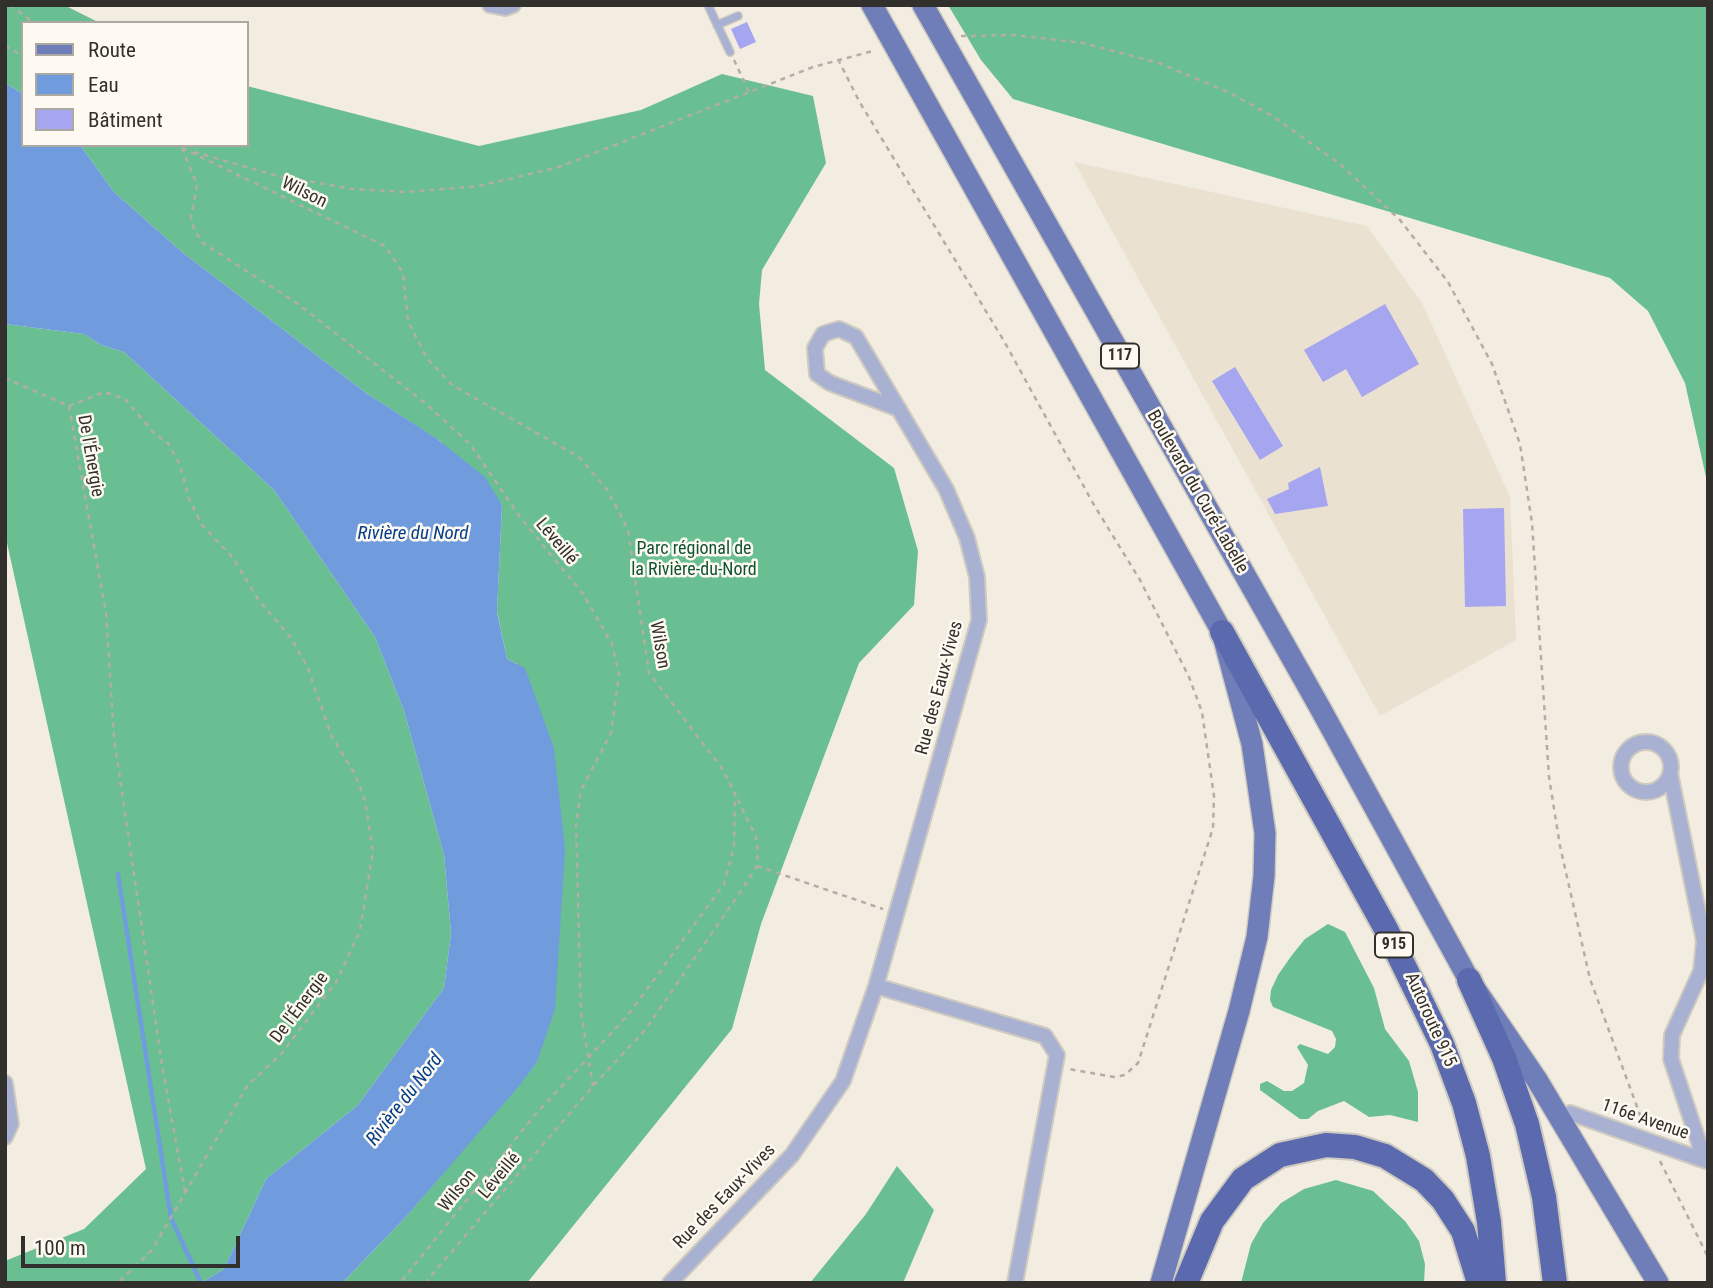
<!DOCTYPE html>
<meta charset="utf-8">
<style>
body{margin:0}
#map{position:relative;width:1713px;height:1288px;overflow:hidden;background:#f2ece1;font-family:"Roboto Condensed",sans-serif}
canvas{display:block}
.frame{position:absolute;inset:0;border:7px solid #32302c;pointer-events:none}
.legend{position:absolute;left:21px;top:21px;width:228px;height:126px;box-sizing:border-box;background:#fefaf1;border:2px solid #aca9a2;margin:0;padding:9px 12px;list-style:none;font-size:21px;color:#32302c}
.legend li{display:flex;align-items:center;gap:14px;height:35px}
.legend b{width:35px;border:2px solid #aca9a2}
.scale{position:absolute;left:21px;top:1236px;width:219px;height:32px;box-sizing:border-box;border:4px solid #32302c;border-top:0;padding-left:9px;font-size:21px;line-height:24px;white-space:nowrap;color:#32302c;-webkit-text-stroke:5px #fefaf1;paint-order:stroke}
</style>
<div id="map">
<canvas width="1713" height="1288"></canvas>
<div class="frame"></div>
<ul class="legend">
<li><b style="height:9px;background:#6f7db8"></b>Route</li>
<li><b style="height:19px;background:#709cdd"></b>Eau</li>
<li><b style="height:19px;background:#a5a5f0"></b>Bâtiment</li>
</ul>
<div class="scale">100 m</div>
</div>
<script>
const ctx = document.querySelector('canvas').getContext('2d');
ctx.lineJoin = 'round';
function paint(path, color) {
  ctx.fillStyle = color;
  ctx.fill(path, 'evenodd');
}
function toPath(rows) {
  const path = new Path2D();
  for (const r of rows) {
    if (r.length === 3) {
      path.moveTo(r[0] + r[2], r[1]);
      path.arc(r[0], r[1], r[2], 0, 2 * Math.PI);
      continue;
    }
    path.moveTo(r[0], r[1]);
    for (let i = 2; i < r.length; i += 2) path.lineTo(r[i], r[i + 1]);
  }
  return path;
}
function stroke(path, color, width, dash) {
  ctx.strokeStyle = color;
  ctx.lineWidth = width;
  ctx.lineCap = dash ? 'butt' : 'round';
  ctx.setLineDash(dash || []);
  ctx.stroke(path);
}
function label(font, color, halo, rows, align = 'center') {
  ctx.font = font + ' "Roboto Condensed",sans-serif';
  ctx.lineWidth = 5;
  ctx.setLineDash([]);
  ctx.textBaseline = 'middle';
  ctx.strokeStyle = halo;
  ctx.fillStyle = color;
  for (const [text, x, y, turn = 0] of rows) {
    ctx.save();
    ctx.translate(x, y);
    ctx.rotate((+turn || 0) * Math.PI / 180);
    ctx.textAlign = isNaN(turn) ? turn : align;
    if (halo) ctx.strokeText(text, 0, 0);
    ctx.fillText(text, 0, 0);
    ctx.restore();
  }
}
paint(toPath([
 [1074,162,1367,226,1423,305,1510,497,1516,640,1380,716]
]), '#eae1d0');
paint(toPath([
 [5,5,64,5,100,23,23,23,23,94,5,83],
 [948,5,1708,5,1708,486,1685,383,1648,311,1610,278,1013,99,981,60],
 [722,74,813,96,826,163,762,270,759,304,765,370,894,468,918,551,914,605,859,663,761,924,732,1029,527,1283,342,1283,404,1219,537,1062,517,664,507,659,497,611,502,505,440,441,366,393,182,252,114,192,80,145,247,145,247,86,479,146,641,110],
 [5,324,84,334,101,345,124,352,274,490,375,637,404,711,444,855,451,933,444,988,358,1105,266,1179,224,1269,201,1283,5,1283,5,1261,84,1229,146,1169,5,534],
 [1328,924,1345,932,1374,988,1385,1029,1409,1061,1418,1092,1418,1122,1390,1115,1369,1117,1344,1101,1318,1111,1308,1119,1300,1119,1260,1090,1260,1084,1267,1081,1284,1091,1292,1091,1304,1083,1308,1065,1297,1047,1300,1044,1328,1054,1335,1047,1336,1039,1332,1031,1273,1007,1270,1000,1271,990,1278,975,1292,955,1305,939],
 [897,1166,934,1210,903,1283,810,1283,866,1214],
 [1336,1180,1373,1191,1405,1221,1419,1241,1425,1264,1424,1283,1241,1283,1251,1244,1263,1223,1281,1203,1304,1189]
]), '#69bf91');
paint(toPath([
 [5,83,23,94,23,145,80,145,114,192,182,252,366,393,436,438,485,477,502,505,497,612,507,659,525,668,554,748,565,849,555,1009,537,1062,520,1085,404,1219,342,1283,201,1283,224,1269,266,1179,358,1105,444,988,451,933,444,855,404,711,375,637,274,490,124,352,101,345,84,334,5,324]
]), '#709cdd');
stroke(toPath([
 [118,874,171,1218,201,1283]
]), '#709cdd', 4.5);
paint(toPath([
 [747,22,756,42,740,49,731,29],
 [1385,304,1419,364,1362,397,1346,369,1323,382,1304,350],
 [1235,367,1283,446,1260,460,1212,381],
 [1320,467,1328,506,1275,514,1267,499,1289,489,1288,483],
 [1504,508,1506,606,1465,607,1463,509]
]), '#a5a5f0');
const service = toPath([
 [708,5,730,52],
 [717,25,738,16]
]);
const minor = toPath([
 [490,5,505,8,513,5],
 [1646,767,25],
 [1670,773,1704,941,1701,971,1672,1035,1671,1059,1699,1143,1700,1159],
 [876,986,1045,1036,1057,1055,1015,1283],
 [5,1083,11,1124,5,1137],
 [1570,1113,1706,1161],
 [670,1283,792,1155,843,1081,876,986,979,620,977,577,967,538,946,489,856,337,839,329,823,334,815,348,817,374,830,383,899,409]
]);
const primary = toPath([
 [872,5,1222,632,1252,744,1265,833,1264,876,1257,937,1239,1011,1161,1283],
 [923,5,1319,706,1469,980,1537,1080,1658,1283]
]);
const motorway = toPath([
 [1222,632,1386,929,1442,1044,1464,1103,1478,1156,1489,1222,1494,1283],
 [1469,980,1504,1058,1527,1124,1544,1197,1555,1283],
 [1186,1283,1212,1221,1243,1179,1280,1155,1326,1145,1355,1147,1385,1156,1424,1180,1443,1200,1463,1231,1479,1283]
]);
stroke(service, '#cfcac0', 10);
stroke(minor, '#cfcac0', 18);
stroke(primary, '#cfcac0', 24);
stroke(motorway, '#cfcac0', 28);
stroke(toPath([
 [10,5,34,23],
 [961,36,1015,35,1083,43,1159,63,1228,92,1274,117,1340,164,1400,220,1448,282,1492,364,1520,444,1532,523,1549,777,1560,846,1590,979,1643,1123],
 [5,46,23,56],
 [838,59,859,101,1004,341,1094,505,1140,580,1189,677,1202,712,1214,796,1213,828,1138,1063,1125,1075,1114,1077,1069,1069],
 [734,60,749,92],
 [182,148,385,246,403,273,408,321,427,358,452,385,579,457,608,491,628,530,649,673,721,767,735,793,734,847,724,884,628,1015,534,1116,400,1283],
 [182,148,197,185,191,217,194,229,203,243,298,304,425,403,470,444,520,517,583,594,612,644,619,675,611,733,581,790,576,825,581,1012,593,1086],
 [194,152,278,176,353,189,406,192,479,186,559,167,813,67,873,51],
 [5,378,69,406],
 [69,406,104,392,125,399,155,434,168,443,180,465,189,499,202,525,233,558,258,599,291,638,307,666,332,737,355,774,365,800,373,851,360,931,336,982,282,1053,247,1086,152,1250,118,1283],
 [69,406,106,613,114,738,162,1065,185,1192],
 [757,866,883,909],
 [1660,1161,1708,1257],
 [425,1283,593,1086,645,1030,743,888,757,866,758,851,756,837,736,796]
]), '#b2ada5', 2.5, [5, 5]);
stroke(service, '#a8b1d2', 7);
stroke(minor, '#a8b1d2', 14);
stroke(primary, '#6f7db8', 21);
stroke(motorway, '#5b6aae', 24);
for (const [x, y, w] of [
 [1120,356,38],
 [1394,945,38]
]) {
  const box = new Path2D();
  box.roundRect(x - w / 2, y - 12.5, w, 25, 5);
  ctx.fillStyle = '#fefaf1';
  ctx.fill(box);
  stroke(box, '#32302c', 2);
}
label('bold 16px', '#32302c', null, [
 ["117",1120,356],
 ["915",1394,945]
]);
label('18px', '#32302c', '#fefaf1', [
 ["Wilson",304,193,26],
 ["De l'Énergie",90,456,80],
 ["Boulevard du Curé-Labelle",1197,492,60],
 ["Léveillé",556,542,50],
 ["Wilson",659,645,80],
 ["Rue des Eaux-Vives",940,688,-75],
 ["De l'Énergie",300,1008,-53],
 ["Autoroute 915",1430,1020,66],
 ["116e Avenue",1645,1120,19],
 ["Léveillé",500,1176,-50],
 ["Wilson",458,1191,-51],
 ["Rue des Eaux-Vives",725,1197,-46]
]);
label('18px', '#0f5335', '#fefaf1', [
 ["Parc régional de",694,549],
 ["la Rivière-du-Nord",694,570]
]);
label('italic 19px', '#033e8a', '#fefaf1', [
 ["Rivière du Nord",413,534],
 ["Rivière du Nord",405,1100,-52]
]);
</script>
